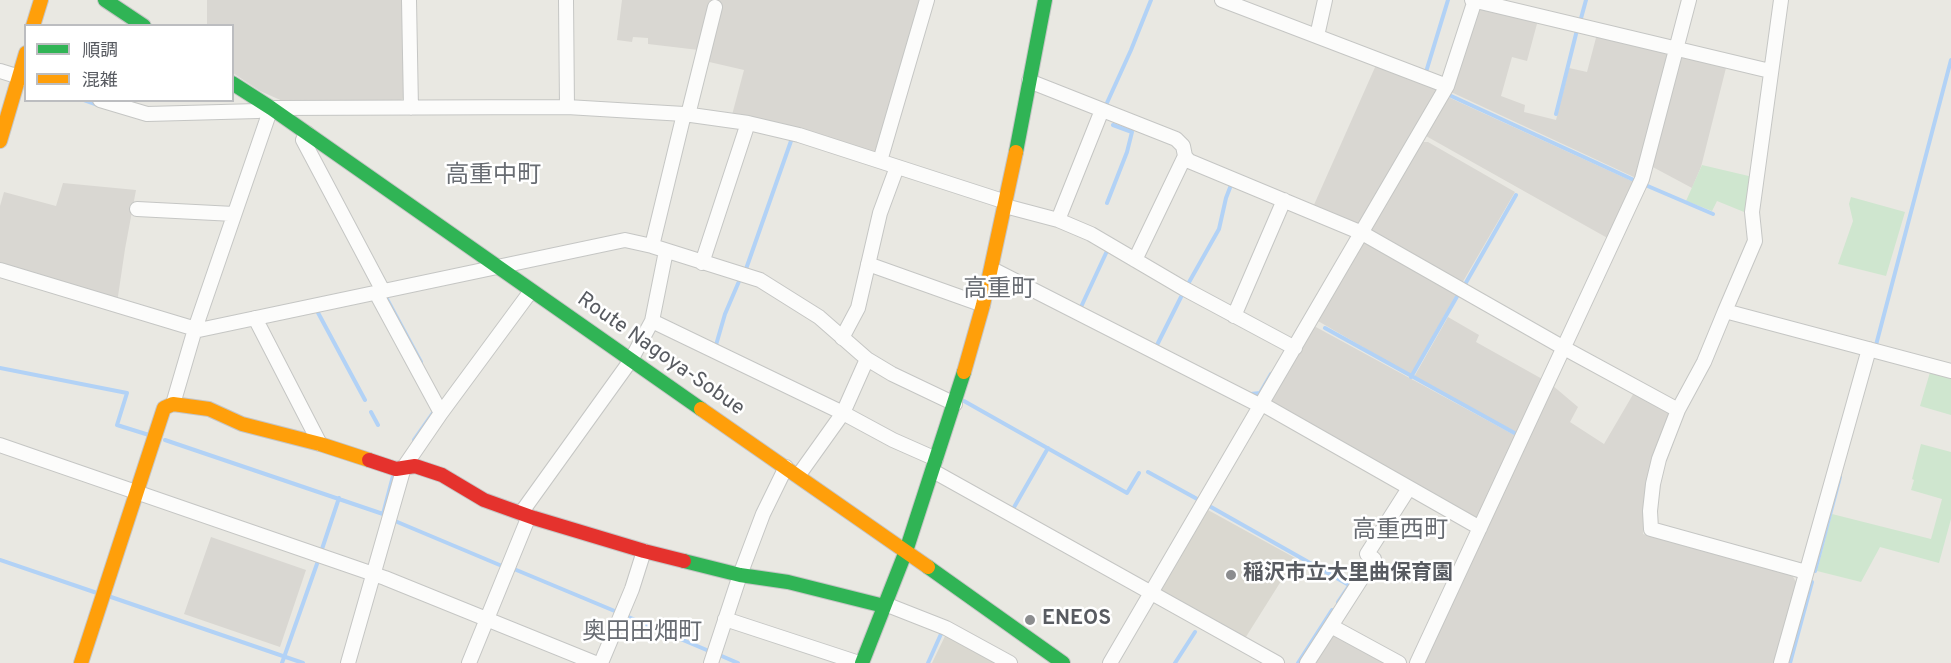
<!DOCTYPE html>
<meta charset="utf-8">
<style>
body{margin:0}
#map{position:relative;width:1951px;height:663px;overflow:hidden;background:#e9e8e2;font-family:Overpass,"Noto Sans JP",sans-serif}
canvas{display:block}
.legend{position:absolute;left:24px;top:24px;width:210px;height:78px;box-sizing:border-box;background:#fff;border:2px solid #bcbdc0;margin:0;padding:8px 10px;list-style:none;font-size:18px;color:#585b61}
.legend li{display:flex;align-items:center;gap:12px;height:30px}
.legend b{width:30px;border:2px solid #bcbdc0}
</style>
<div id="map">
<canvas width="1951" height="663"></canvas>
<ul class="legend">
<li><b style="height:8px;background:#30b455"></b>順調</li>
<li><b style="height:8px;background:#ff9f0a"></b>混雑</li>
</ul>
</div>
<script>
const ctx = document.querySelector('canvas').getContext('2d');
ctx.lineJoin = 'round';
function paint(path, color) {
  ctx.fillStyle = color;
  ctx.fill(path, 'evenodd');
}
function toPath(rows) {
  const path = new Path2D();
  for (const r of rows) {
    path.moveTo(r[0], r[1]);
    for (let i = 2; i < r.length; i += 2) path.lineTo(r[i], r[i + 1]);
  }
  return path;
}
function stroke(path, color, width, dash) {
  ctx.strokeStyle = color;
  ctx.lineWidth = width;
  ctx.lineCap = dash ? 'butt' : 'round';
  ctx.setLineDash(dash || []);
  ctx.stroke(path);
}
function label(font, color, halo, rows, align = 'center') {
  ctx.font = font + ' Overpass,"Noto Sans JP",sans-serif';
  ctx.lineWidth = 5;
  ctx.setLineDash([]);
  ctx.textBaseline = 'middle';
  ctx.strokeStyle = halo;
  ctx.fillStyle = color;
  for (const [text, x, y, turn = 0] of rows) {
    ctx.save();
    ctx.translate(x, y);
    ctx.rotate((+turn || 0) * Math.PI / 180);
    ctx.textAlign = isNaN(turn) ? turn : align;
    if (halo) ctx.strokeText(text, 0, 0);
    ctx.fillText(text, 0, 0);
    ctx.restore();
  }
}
paint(toPath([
 [207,0,403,0,404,98,401,100,285,102,260,91,233,73,232,26,207,26],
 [622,0,920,0,874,155,732,115,744,70,705,61,707,51,648,44,648,38,633,37,632,42,617,40],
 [1479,6,1538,20,1527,61,1512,57,1501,96,1525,105,1524,112,1556,120,1569,68,1587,72,1597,34,1669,51,1671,55,1638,179,1451,92],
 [1678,53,1727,64,1701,167,1692,188,1649,165],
 [1376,65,1440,89,1361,225,1313,207],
 [1448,97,1636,183,1611,240,1426,136],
 [1422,142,1428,142,1515,192,1461,285,1369,233],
 [63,183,136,190,125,249,117,303,0,267,0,206,4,192,56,206],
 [1366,239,1458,291,1411,375,1318,321],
 [1448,317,1479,335,1476,342,1544,380,1519,434,1414,377],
 [1314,326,1518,437,1477,523,1268,405],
 [1552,385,1578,407,1570,422,1604,444,1635,391,1670,411,1649,480,1643,534,1792,575,1796,582,1775,663,1422,663],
 [211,537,306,570,280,647,184,614],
 [1334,631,1391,663,1313,663]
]), '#d9d7d2');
paint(toPath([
 [1208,510,1306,564,1300,573,1283,578,1244,640,1159,593],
 [947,632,1001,663,932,663]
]), '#dad8d0');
paint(toPath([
 [1702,165,1753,177,1749,214,1717,201,1712,211,1686,201],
 [1851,197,1905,212,1886,276,1838,264,1853,221,1849,204],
 [1931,369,1951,374,1951,415,1920,406],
 [1921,444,1951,452,1951,519,1939,563,1880,547,1861,582,1817,571,1832,514,1931,539,1942,499,1911,490,1914,480,1912,479]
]), '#cfe6cf');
stroke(toPath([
 [1580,22,1586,0],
 [1426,72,1448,0],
 [1449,95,1636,181],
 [84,100,98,105],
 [1106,105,1131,50,1151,0],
 [1556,114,1577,30],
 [1643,184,1713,214],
 [1107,203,1127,152,1132,132,1113,125],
 [746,269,791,141],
 [1188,284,1219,229,1226,198,1231,185],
 [1464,286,1516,195],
 [387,299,421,362],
 [1081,307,1107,251],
 [316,309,365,400],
 [1325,328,1518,435],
 [716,345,725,314,740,279],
 [1876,345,1951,60],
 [1156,347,1182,295],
 [0,368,127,393,117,425,149,435],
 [1411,377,1459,293],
 [1251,394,1260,393,1271,374],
 [964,401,1127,493,1139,473],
 [371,412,378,425],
 [165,440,383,514,393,476],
 [414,440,433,413],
 [1148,472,1199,500],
 [1211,507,1349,585],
 [1013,509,1048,448],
 [395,521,502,566,503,565],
 [322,549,339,498],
 [0,560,97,593],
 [1815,571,1840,477],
 [512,572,514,569,617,612],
 [111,597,303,663],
 [1338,602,1355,577],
 [626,616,709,651],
 [717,654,738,663],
 [282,663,318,561],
 [928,663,941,634],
 [1175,663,1195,632],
 [1298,663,1332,610],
 [1790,663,1812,582]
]), '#b2d2f6', 4);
const street = toPath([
 [409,0,411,108],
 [566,0,567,107],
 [1222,0,1447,86],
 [1472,0,1770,71],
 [1317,36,1325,0],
 [0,71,26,79],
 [1029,81,1176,139,1183,146,1185,156,1189,161,1362,233,1564,348,1678,410],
 [100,100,147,114,258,111,271,108,567,107,684,114,748,123,799,135,1006,202],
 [688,115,715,7],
 [307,133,303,140,383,291],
 [880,161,927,0],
 [1005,206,1058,220,1091,234,1183,288,1295,348],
 [137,209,234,214],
 [1058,220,1102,110],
 [652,246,684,114],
 [1135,260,1185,156],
 [702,263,748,123],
 [868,264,983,305],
 [992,269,1261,406],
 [0,270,199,330,625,240,652,246,760,280,819,317,867,359,892,374,955,404],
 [376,293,441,413],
 [1725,311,1755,241,1752,212,1781,0],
 [1234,316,1284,200],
 [255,318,320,444],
 [652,321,843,413,867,359],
 [842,338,858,308,880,213,897,167],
 [173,404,195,329,271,108],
 [1262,404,1480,528],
 [0,445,385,578,595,663],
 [933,471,1277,663],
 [798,476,843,413,893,440,936,459],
 [521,513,631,360,652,321,666,251],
 [1806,572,1651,529,1650,511,1653,484,1659,459,1678,410,1704,362,1725,311,1951,371],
 [885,604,946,628,1010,663],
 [725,619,859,663],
 [1331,626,1374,559,1367,554,1409,488],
 [348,663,404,467,441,413,531,291],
 [469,663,529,516],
 [601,663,632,589,644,551],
 [711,663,740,575,763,514,786,467],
 [1110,663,1447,86,1475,0],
 [1307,663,1331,626,1399,663],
 [1417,663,1642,179,1689,0],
 [1781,663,1869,349]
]);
const fast = toPath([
 [105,0,144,26],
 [232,83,271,108,701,409],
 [1016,152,1045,0],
 [684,561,740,575,788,582,884,606],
 [928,567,1063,663],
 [862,663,906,551,964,372]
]);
const slow = toPath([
 [33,26,41,0],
 [0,141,26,53],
 [964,372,983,305,1016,152],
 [701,409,928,567],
 [81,663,164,408,173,404,209,409,242,424,320,444,369,460]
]);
const jam = toPath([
 [369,460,396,469,415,466,442,475,484,500,534,518,644,551,684,561]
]);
stroke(street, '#c5c6c4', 16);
stroke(fast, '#c5c5c5', 16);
stroke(slow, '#c5c5c5', 16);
stroke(jam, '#c5c5c5', 16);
stroke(street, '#fcfcfb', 14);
stroke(fast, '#30b455', 14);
stroke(slow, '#ff9f0a', 14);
stroke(jam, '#e5322d', 14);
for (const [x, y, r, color] of [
 [1231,575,6,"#8b8c8e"],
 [1030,620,6,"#8b8c8e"]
]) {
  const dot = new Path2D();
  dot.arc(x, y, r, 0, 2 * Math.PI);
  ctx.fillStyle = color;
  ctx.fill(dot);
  stroke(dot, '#fff', 2);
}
label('21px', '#585b61', '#fff', [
 ["Route Nagoya-Sobue",660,355,35]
]);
label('bold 21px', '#585b61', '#fff', [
 ["稲沢市立大里曲保育園",1243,575],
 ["ENEOS",1042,620]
], 'left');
label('24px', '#696d73', '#fff', [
 ["高重中町",493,177],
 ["高重町",999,291],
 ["高重西町",1400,532],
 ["奥田田畑町",642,634]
]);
</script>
